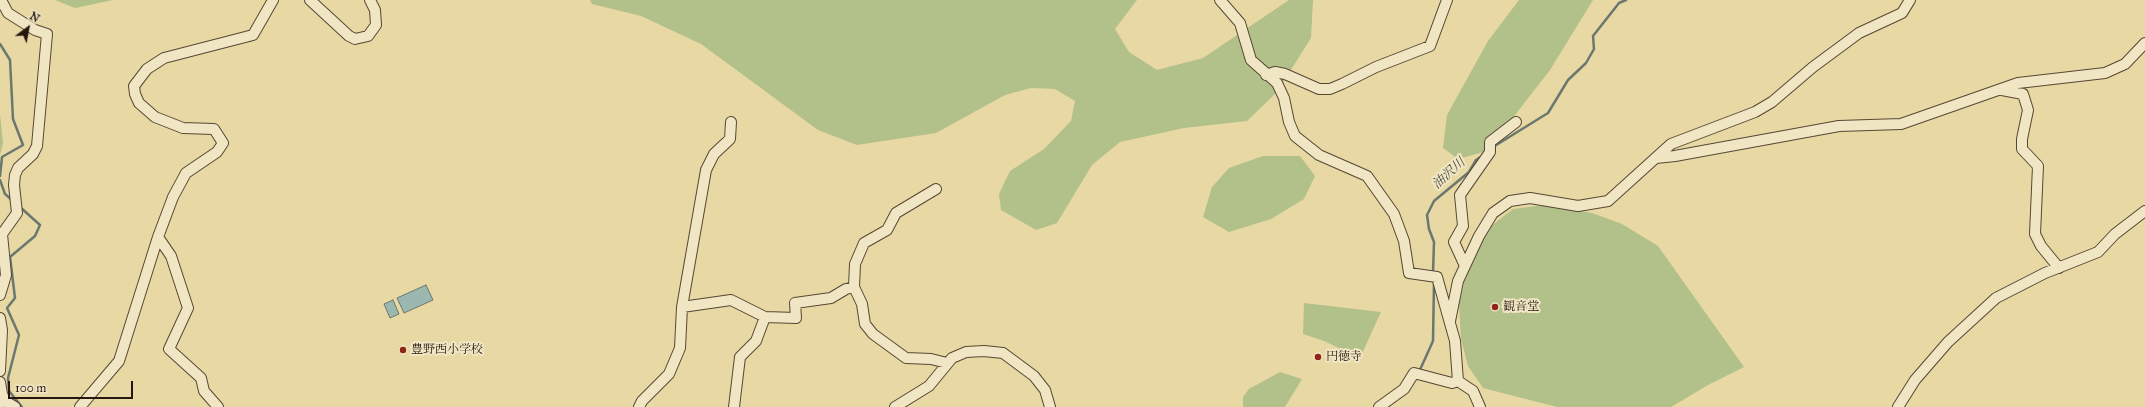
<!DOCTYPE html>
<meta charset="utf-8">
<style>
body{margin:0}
#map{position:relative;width:2145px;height:407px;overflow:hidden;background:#e8d8a4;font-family:"IM FELL Great Primer",serif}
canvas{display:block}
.north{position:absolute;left:8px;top:8px;width:40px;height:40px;-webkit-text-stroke:3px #f0e6c4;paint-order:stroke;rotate:32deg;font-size:11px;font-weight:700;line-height:16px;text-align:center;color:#25170f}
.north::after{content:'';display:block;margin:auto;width:14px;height:18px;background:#25170f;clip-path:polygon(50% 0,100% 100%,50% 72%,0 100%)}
.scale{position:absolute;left:8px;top:381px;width:125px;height:18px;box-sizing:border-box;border:2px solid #25170f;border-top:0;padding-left:5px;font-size:12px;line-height:14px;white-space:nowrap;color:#25170f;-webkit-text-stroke:3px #f0e6c4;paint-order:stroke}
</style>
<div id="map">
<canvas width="2145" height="407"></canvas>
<div class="north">N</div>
<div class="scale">100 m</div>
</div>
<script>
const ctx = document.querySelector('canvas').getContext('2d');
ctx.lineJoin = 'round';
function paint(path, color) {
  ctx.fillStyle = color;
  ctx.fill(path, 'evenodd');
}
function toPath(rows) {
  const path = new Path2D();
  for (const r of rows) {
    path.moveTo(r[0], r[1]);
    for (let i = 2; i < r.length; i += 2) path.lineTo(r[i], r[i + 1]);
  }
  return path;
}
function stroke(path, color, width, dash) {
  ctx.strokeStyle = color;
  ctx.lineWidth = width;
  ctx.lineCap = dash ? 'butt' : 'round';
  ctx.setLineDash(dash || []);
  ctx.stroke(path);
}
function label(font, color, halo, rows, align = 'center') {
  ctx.font = font + ' "IM FELL Great Primer","Noto Serif JP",serif';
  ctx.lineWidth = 4;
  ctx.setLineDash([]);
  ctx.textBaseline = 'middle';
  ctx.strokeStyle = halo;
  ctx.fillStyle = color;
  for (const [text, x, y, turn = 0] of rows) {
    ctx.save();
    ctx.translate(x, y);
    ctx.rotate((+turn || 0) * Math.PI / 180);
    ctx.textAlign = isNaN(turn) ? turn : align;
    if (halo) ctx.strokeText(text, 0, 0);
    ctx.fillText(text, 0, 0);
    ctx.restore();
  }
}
paint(toPath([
 [55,0,113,0,75,8],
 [590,0,1137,0,1115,29,1129,52,1157,70,1203,58,1289,0,1313,0,1311,38,1277,92,1247,121,1184,128,1120,142,1092,165,1057,223,1036,230,1001,210,999,194,1010,171,1044,149,1071,121,1075,101,1055,89,1031,88,1005,95,936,133,857,145,818,130,701,44,641,16,592,4],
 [1519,0,1593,0,1550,70,1487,151,1458,159,1443,148,1447,115,1488,41],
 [0,114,3,143,0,155],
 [1263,156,1300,156,1315,176,1304,199,1271,219,1229,232,1203,217,1212,187,1229,168],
 [1544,205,1592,213,1622,224,1658,246,1744,367,1708,385,1671,407,1557,407,1483,388,1468,366,1461,339,1459,306,1466,273,1480,240,1491,226,1513,209],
 [1304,303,1381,312,1360,358,1324,341,1303,334],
 [1280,372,1302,379,1285,407,1243,407,1243,397,1249,389]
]), '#b2c089');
const water = toPath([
 [426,285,433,300,404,313,397,298,426,285],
 [393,300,399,314,390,318,384,304,393,300]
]);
paint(water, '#9ab8af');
stroke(water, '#6b786f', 1);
stroke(toPath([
 [0,44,10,60,13,119,23,145,2,157,0,176],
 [1493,147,1548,113,1568,80,1586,63,1594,49,1593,36,1619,3,1626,0],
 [0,180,5,194,13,201],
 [20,207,40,225,35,236,10,257,15,298,7,308,19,335,8,378,9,391,22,407],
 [1433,273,1434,242,1429,229,1427,215,1434,201,1469,172,1476,160,1482,156],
 [1419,372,1433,341,1434,282]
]), '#6b786f', 2.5);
const minor = toPath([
 [310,0,349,36,355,39,368,36,376,25,375,10,370,0],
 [1220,0,1240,23,1251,60,1277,83,1284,98,1289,122,1295,136,1319,155,1367,176,1394,214,1404,241,1409,273,1437,277,1455,341,1458,381,1473,391,1480,407],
 [1266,75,1275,72,1285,74,1319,89,1330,89,1342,84,1376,67,1430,46,1447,0],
 [2002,90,2023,94,2028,110,2022,139,2022,149,2038,166,2035,234,2041,246,2059,268],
 [1656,158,1675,156,1839,126,1901,124,2018,83,2105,73,2125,64,2145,43],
 [158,237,171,256,188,308,169,349,201,378,204,391,218,407],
 [1465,266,1454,242,1463,226,1460,195,1490,152,1490,142,1516,122],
 [854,287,855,264,864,243,887,230,896,213,936,189],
 [0,295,6,275,2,234,17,213,14,185,15,175,18,168,33,154,37,146,47,34,35,30,8,13,1,0],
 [682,307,731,300,765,317,796,318,795,303,831,298,846,289,854,287,862,304,865,324,873,334,906,358,931,359,947,363],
 [0,318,2,330,0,371],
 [1450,321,1458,281,1479,236,1493,213,1510,201,1530,198,1578,206,1608,201,1671,144,1755,112,1772,102,1813,67,1859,33,1902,13,1910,0],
 [0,382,2,394,5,401,0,403],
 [5,401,15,407],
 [80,407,119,361,158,237,173,197,186,173,217,152,223,143,214,129,183,128,155,117,139,103,135,94,134,86,147,69,164,58,253,35,273,0],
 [639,407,642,401,669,374,680,348,682,307,706,170,714,154,730,139,731,122],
 [734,407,740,357,756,341,765,317],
 [895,407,929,386,952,358,966,352,984,351,1003,353,1034,376,1045,390,1050,407],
 [1379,407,1404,389,1414,373,1452,383,1458,381],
 [1898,407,1915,380,1948,342,1996,298,2045,273,2098,252,2115,234,2145,211]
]);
stroke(minor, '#564734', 12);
stroke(minor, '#f0e6c4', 10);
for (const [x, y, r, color] of [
 [1495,307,4,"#8f2418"],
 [403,350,4,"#8f2418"],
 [1318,357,4,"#8f2418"]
]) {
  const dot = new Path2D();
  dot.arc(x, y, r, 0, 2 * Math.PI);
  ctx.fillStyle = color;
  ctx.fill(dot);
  stroke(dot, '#f0e6c4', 1.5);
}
label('12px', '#25170f', '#f0e6c4', [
 ["観音堂",1503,307],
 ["豊野西小学校",411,350],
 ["円徳寺",1326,357]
], 'left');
label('italic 13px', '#4e4f47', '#f0e6c4', [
 ["油沢川",1449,174,-42]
]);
</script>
